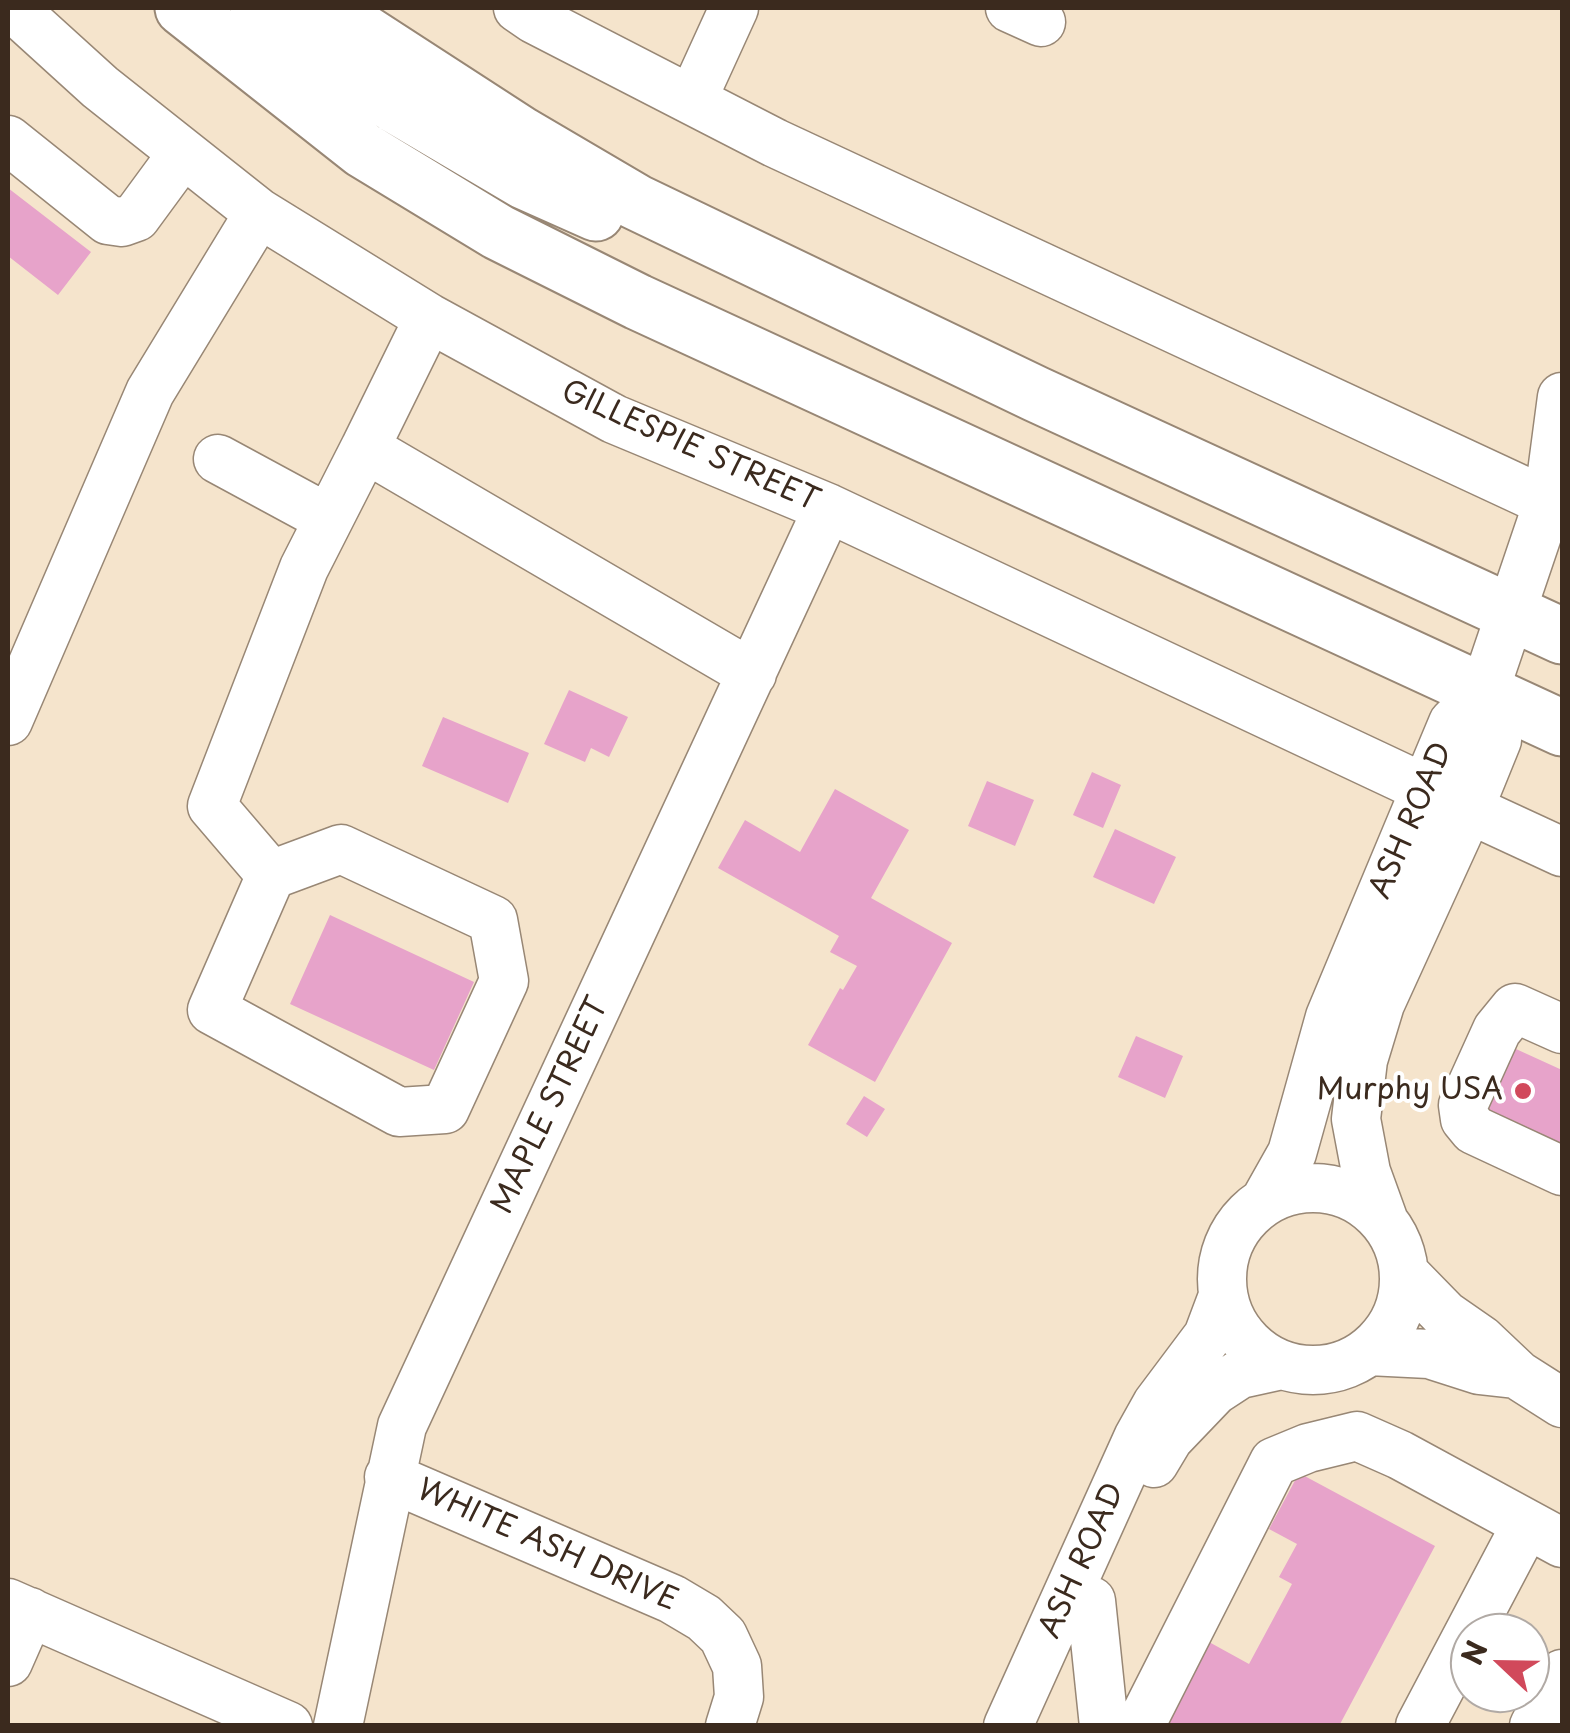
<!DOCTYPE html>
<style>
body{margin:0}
#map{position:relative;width:1570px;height:1733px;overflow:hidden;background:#f5e4cc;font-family:"Playpen Sans",sans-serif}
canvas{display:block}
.frame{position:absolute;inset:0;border:10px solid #3b2a1e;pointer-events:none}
.north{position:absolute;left:1450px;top:1613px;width:100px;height:100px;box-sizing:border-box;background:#fff;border:2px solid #b1aaa5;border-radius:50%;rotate:292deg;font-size:28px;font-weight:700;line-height:40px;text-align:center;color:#3b2a1e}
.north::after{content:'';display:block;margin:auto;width:35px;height:45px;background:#d1495b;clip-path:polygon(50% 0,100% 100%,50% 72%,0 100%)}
</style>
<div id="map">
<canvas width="1570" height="1733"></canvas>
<div class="frame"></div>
<div class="north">N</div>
</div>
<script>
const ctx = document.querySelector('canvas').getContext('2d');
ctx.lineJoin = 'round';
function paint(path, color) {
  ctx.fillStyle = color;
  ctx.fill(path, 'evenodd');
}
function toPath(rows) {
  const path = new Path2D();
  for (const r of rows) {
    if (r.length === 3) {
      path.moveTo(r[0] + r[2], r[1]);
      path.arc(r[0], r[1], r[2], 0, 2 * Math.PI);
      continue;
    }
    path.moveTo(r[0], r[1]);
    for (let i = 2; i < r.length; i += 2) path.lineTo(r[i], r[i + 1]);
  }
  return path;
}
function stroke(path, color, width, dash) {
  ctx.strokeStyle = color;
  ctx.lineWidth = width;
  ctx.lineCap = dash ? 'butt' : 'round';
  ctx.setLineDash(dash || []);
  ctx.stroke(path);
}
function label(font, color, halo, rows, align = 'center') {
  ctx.font = font + ' "Playpen Sans",sans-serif';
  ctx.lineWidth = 8;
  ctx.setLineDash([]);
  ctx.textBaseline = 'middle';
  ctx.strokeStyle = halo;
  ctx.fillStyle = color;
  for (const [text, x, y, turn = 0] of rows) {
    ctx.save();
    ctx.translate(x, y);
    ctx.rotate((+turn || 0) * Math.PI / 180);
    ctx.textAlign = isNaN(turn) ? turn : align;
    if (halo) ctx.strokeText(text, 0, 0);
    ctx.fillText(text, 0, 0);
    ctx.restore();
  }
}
paint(toPath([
 [8,188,91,252,58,295,8,256],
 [569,690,628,717,609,757,591,748,585,762,544,744],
 [443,717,529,753,508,803,422,766],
 [1092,772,1121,785,1103,828,1073,815],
 [987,781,1034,800,1015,846,968,826],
 [835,789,909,830,871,898,952,943,875,1082,808,1045,840,988,843,990,857,966,830,952,839,936,718,868,745,820,800,852],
 [1115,829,1176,857,1154,904,1093,877],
 [330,915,474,982,434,1070,290,1004],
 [1136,1036,1183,1056,1165,1098,1118,1077],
 [1505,1044,1562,1070,1562,1152,1475,1112],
 [864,1096,885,1109,867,1137,846,1124],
 [1299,1473,1435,1546,1339,1726,1164,1726,1209,1642,1249,1664,1292,1584,1279,1577,1297,1544,1269,1529]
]), '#e7a3ca');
const minor = toPath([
 [13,8,100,87,259,213,429,318,614,419,828,508,1426,789],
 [518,8,534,19,775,143,1562,509],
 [1010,8,1041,22],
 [692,100,734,8],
 [8,140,108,220,122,222,136,217,183,153],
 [429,318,365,448,752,674],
 [218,459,327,518],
 [8,721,150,392,259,213],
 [1469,809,1562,852],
 [271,875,341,849,493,920,504,981,445,1109,399,1112,212,1010,271,875,212,806,304,568,365,448],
 [1562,1029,1515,1008,1497,1030,1463,1105,1465,1119,1474,1130,1562,1171],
 [1313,1279,91],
 [1265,1201,1292,1153,1330,1017,1453,723,1484,692,1548,503,1562,397],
 [1383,1219,1366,1172,1356,1119,1363,1060,1380,1004,1469,809,1497,740,1484,692],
 [1404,1273,1445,1315,1481,1340,1518,1375,1562,1403],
 [1369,1351,1429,1354,1479,1370,1515,1374],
 [1154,1463,1169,1438,1214,1391,1240,1374,1281,1365],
 [389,1477,672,1599,704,1618,723,1636,737,1666,739,1697,730,1726],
 [1091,1601,1104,1726],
 [8,1603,288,1726],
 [8,1662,30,1612],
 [338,1726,402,1426,828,508],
 [1008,1726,1138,1438,1157,1404,1208,1336,1223,1296],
 [1140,1726,1274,1462,1308,1448,1357,1436,1400,1455,1562,1543],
 [1420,1726,1526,1525],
 [1534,1726,1562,1674]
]);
const highway = toPath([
 [183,8,363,150,498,232,638,302,1562,728],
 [258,8,395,105,524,181,596,213],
 [326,8,522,135,636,202,1036,394,1562,636]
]);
stroke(minor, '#988775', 51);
stroke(highway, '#988775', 59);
stroke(minor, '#fff', 48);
stroke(highway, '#fff', 55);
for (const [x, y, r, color] of [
 [1523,1091,10,"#d1495b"]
]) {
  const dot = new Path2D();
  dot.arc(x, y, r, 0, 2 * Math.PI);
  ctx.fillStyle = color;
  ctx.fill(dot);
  stroke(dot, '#fff', 4);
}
label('30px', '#3b2a1e', '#fff', [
 ["GILLESPIE STREET",690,447,24],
 ["ASH ROAD",1412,821,-67],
 ["MAPLE STREET",551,1106,-65],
 ["WHITE ASH DRIVE",547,1546,24],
 ["ASH ROAD",1083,1561,-66]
]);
label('30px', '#3b2a1e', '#fff', [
 ["Murphy USA",1503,1091]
], 'right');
</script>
